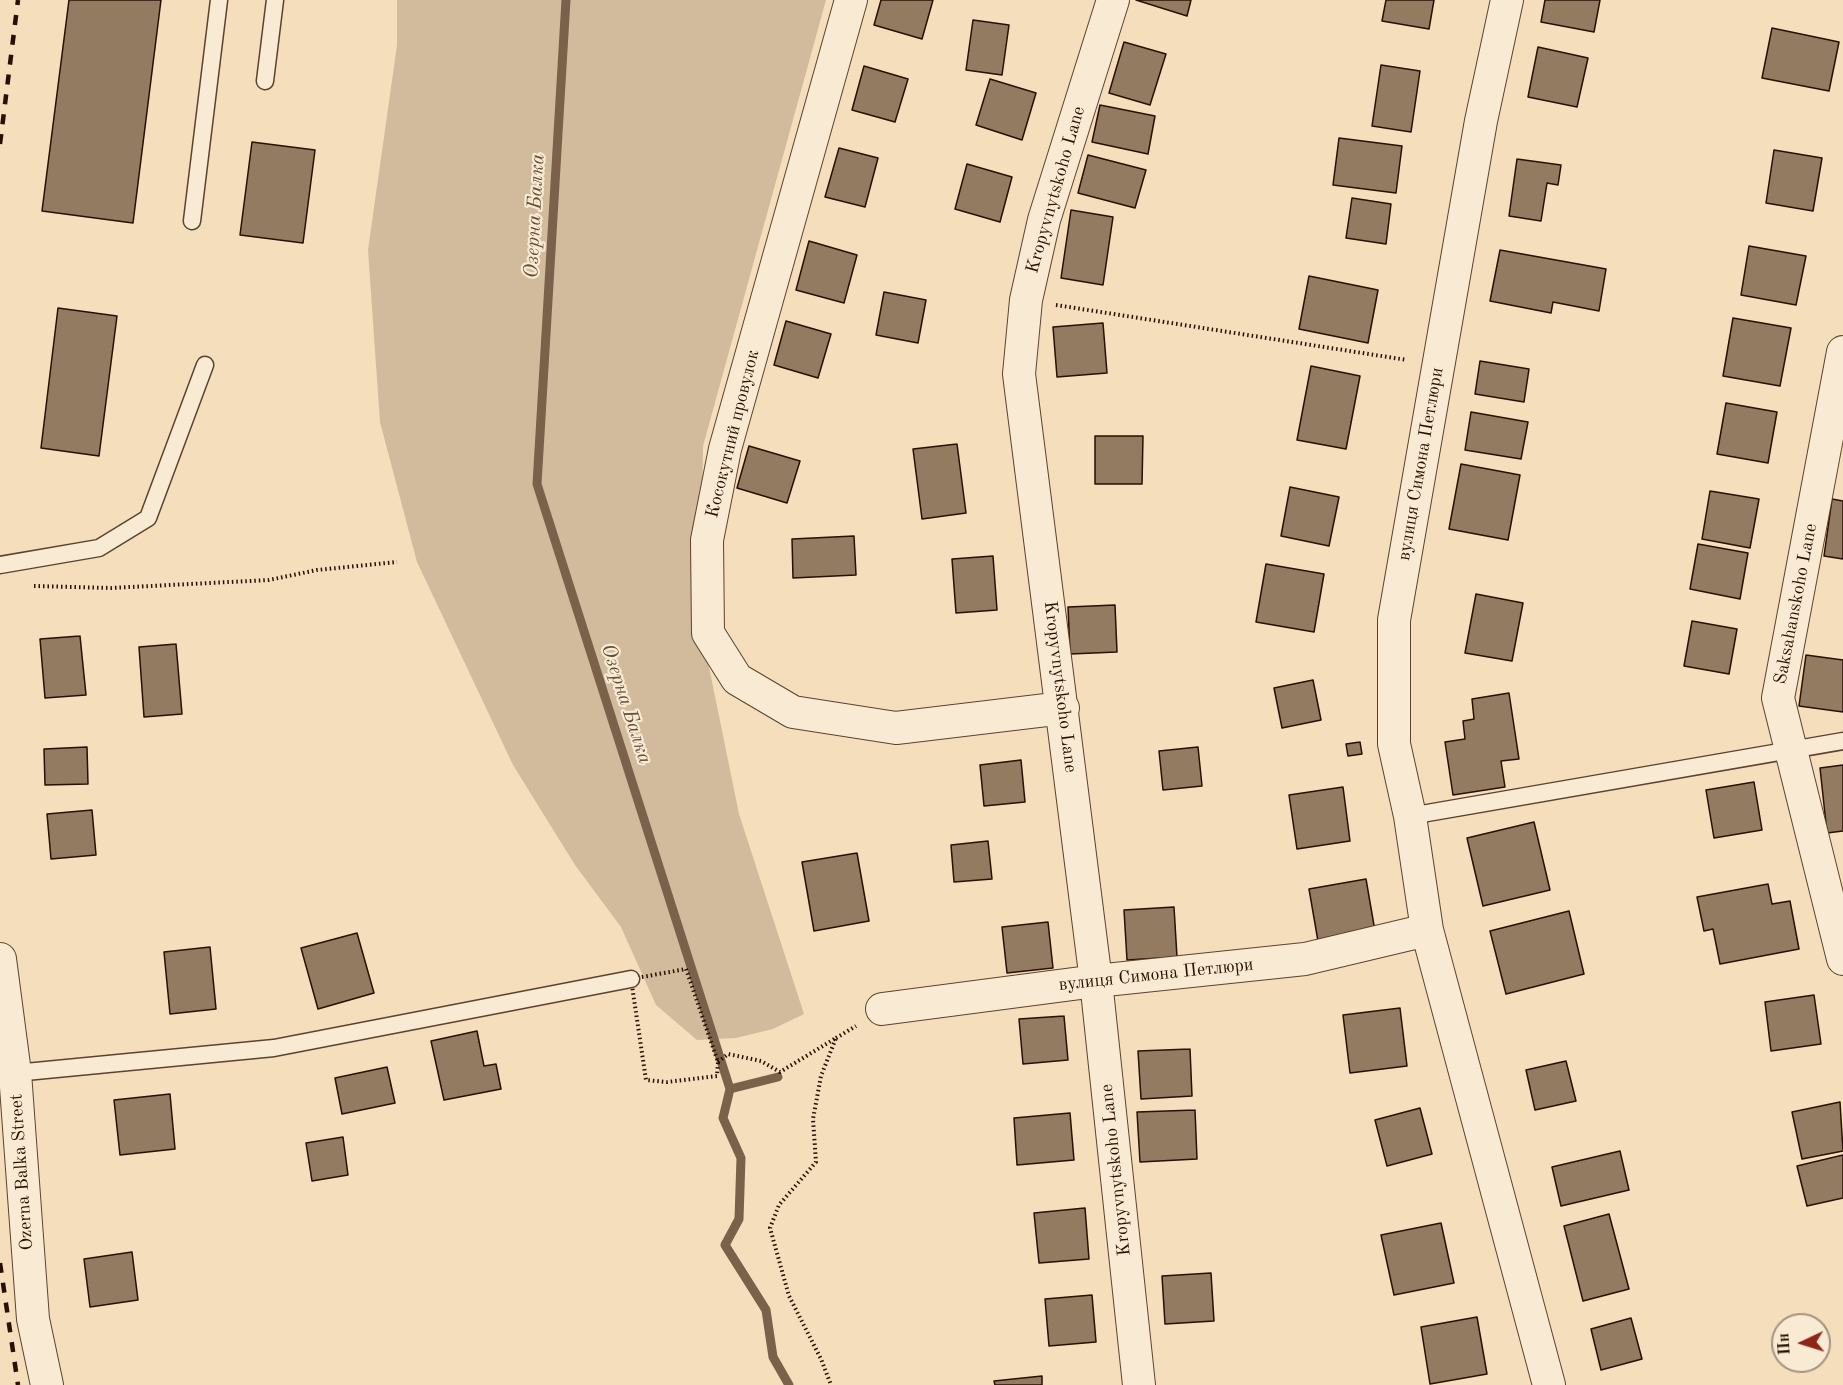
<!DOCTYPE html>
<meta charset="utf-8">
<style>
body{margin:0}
#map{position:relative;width:1843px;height:1385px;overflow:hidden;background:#f4debc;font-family:"Old Standard TT",serif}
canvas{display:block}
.north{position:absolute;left:1771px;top:1313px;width:60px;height:60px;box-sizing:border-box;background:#f8ead3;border:2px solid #a5927f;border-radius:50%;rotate:266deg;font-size:16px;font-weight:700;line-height:24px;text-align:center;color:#290f00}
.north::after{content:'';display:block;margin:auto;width:21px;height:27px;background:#8f2418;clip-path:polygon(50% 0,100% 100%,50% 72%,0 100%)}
</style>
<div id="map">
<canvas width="1843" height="1385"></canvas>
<div class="north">Пн</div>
</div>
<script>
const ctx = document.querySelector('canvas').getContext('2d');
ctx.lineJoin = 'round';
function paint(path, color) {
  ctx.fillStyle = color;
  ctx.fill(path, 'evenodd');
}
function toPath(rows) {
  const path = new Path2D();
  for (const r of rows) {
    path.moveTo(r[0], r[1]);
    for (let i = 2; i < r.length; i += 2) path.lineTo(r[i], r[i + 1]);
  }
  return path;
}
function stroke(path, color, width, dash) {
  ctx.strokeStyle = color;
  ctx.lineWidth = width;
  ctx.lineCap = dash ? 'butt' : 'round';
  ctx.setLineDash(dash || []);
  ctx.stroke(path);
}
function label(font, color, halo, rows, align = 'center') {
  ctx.font = font + ' "Old Standard TT",serif';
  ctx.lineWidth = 4.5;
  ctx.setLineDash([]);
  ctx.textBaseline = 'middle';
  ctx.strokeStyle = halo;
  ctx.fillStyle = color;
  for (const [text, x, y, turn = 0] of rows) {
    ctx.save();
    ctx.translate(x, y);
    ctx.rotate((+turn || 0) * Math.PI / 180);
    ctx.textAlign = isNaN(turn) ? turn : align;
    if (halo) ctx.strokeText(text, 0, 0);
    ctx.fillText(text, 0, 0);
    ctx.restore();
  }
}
paint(toPath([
 [397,0,826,0,703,446,700,623,739,814,804,1014,773,1029,736,1038,697,1040,656,1005,621,927,575,865,513,765,417,562,380,422,368,250,397,45]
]), '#d1bb9c');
stroke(toPath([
 [566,0,537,484,730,1089,723,1118,741,1158,739,1219,725,1245,766,1310,773,1357,789,1385],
 [730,1089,778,1077]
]), '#79614a', 9);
const building = toPath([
 [69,0,161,0,133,223,42,211,69,0],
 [881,0,933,0,922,39,874,25,881,0],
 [1136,0,1191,0,1187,16,1136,0],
 [1386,0,1434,0,1429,29,1382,21,1386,0],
 [1545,0,1600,0,1594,32,1541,22,1545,0],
 [973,20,1009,25,1002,75,966,70,973,20],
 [1772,28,1839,42,1829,91,1762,78,1772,28],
 [1124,42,1166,54,1150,105,1109,93,1124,42],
 [1538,47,1588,58,1577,107,1528,97,1538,47],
 [1381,65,1420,71,1411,132,1372,126,1381,65],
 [864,66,908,79,895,122,852,110,864,66],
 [990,79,1036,93,1022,140,976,125,990,79],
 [1100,105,1155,116,1148,154,1092,142,1100,105],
 [1339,138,1402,146,1396,193,1333,185,1339,138],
 [252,142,315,150,303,243,240,235,252,142],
 [839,148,878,158,865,207,825,197,839,148],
 [1774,150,1822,158,1813,211,1766,203,1774,150],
 [1088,155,1146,170,1135,208,1078,193,1088,155],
 [1517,159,1561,165,1558,185,1547,183,1541,221,1509,216,1517,159],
 [967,164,1012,177,1000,222,955,209,967,164],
 [1352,198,1391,204,1386,244,1346,238,1352,198],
 [1071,210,1113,217,1103,285,1061,278,1071,210],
 [809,241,857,255,844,303,796,290,809,241],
 [1749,246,1806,256,1796,305,1741,295,1749,246],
 [1500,250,1606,269,1599,311,1553,302,1551,313,1490,301,1500,250],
 [1309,276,1378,290,1368,343,1299,329,1309,276],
 [884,292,926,300,918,343,876,335,884,292],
 [58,308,117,316,99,456,41,448,58,308],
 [1733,318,1791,328,1780,386,1723,376,1733,318],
 [786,321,831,334,818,378,774,365,786,321],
 [1103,323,1107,373,1057,377,1053,327,1103,323],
 [1480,361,1529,369,1524,402,1475,394,1480,361],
 [1311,366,1360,376,1346,449,1297,440,1311,366],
 [1726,403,1777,412,1768,463,1717,454,1726,403],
 [1471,412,1528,422,1521,459,1465,450,1471,412],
 [1095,436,1143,436,1142,484,1095,484,1095,436],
 [957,444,966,513,922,519,913,449,957,444],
 [749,446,800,461,787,503,737,488,749,446],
 [1461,464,1520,475,1508,540,1449,529,1461,464],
 [1290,487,1339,497,1329,546,1281,536,1290,487],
 [1710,491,1759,499,1750,548,1702,539,1710,491],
 [1832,499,1843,501,1843,559,1824,556,1832,499],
 [854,536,856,575,793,578,792,539,854,536],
 [1698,544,1748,553,1740,599,1690,589,1698,544],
 [993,556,997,610,956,613,952,559,993,556],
 [1266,564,1324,574,1314,632,1256,622,1266,564],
 [1476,594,1523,603,1512,661,1465,653,1476,594],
 [1115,605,1117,652,1070,654,1068,607,1115,605],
 [1692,621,1737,629,1729,674,1684,666,1692,621],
 [80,636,86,695,45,698,40,639,80,636],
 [176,644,182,714,144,717,139,647,176,644],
 [1806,655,1843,660,1843,712,1799,706,1806,655],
 [1313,680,1321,720,1282,728,1274,688,1313,680],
 [1509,693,1519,759,1501,761,1505,787,1453,795,1445,742,1465,739,1463,721,1474,719,1472,699,1509,693],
 [1360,742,1362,754,1348,756,1346,744,1360,742],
 [87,747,88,784,45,785,44,749,87,747],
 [1198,747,1202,786,1163,790,1159,751,1198,747],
 [1021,760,1025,802,984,806,980,765,1021,760],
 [1843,765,1843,831,1827,833,1820,768,1843,765],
 [1754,782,1762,830,1714,838,1706,790,1754,782],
 [1343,787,1350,841,1297,849,1289,795,1343,787],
 [92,810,96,855,51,859,47,814,92,810],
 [1534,822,1550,890,1483,906,1467,838,1534,822],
 [988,841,992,879,954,882,951,845,988,841],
 [857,853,869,921,814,931,802,862,857,853],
 [1366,879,1376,937,1319,947,1309,889,1366,879],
 [1768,884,1772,904,1790,901,1799,949,1720,964,1713,929,1704,931,1697,897,1768,884],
 [1174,907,1177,957,1127,960,1124,910,1174,907],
 [1569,911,1584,974,1506,994,1490,931,1569,911],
 [1048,922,1053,968,1007,973,1002,927,1048,922],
 [357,933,374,993,318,1009,301,948,357,933],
 [210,947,216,1009,170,1014,164,952,210,947],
 [1814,995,1821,1044,1771,1051,1765,1002,1814,995],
 [1400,1008,1407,1066,1350,1073,1343,1015,1400,1008],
 [1064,1016,1068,1060,1023,1064,1019,1019,1064,1016],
 [477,1031,484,1066,496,1064,501,1089,444,1100,431,1041,477,1031],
 [1190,1049,1192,1096,1141,1099,1138,1051,1190,1049],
 [1566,1061,1576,1101,1535,1110,1526,1070,1566,1061],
 [387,1067,395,1103,342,1114,335,1078,387,1067],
 [170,1094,175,1149,120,1155,114,1100,170,1094],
 [1840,1102,1843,1151,1802,1159,1792,1112,1840,1102],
 [1420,1108,1432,1154,1387,1166,1375,1120,1420,1108],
 [1195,1110,1197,1159,1140,1162,1137,1112,1195,1110],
 [1070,1113,1074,1160,1017,1165,1014,1118,1070,1113],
 [343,1137,348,1175,312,1181,306,1143,343,1137],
 [1620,1151,1629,1190,1561,1206,1552,1167,1620,1151],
 [1843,1155,1843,1198,1807,1206,1797,1166,1843,1155],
 [1085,1208,1089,1259,1039,1263,1034,1213,1085,1208],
 [1609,1214,1629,1289,1583,1301,1564,1226,1609,1214],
 [1441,1223,1454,1283,1394,1295,1381,1235,1441,1223],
 [132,1252,138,1300,90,1307,84,1259,132,1252],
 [1211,1273,1214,1321,1165,1324,1162,1276,1211,1273],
 [1092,1295,1096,1342,1049,1346,1045,1299,1092,1295],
 [1477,1317,1487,1374,1430,1384,1421,1327,1477,1317],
 [1631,1318,1642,1359,1601,1370,1591,1329,1631,1318],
 [1042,1376,1042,1385,995,1385,994,1381,1042,1376]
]);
paint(building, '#937b62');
stroke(building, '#290f00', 1.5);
const service = toPath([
 [265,81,275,0],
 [192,221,219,0],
 [0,565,99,548,148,518,205,365],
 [1410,816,1843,741],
 [15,1073,274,1048,631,979]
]);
const minor = toPath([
 [851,0,725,449,707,540,708,633,737,679,793,712,896,728,1063,708],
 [1113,0,1044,220,1026,300,1019,374,1096,981,1139,1385],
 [1507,0,1481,121,1394,620,1394,744,1410,816,1427,930,1549,1385],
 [1843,352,1778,698,1843,959],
 [0,959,15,1073,33,1319,47,1385],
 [882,1009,1096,981,1305,959,1427,930]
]);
stroke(service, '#5c432f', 19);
stroke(minor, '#5c432f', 34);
stroke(toPath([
 [1056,305,1407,360],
 [34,586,111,588,269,580,317,570,397,562],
 [686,969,718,1062,717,1076,667,1082,646,1080,631,979,686,969],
 [836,1038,856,1026],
 [718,1062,728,1054,761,1061,780,1072,836,1038,821,1076,813,1119,816,1162,779,1205,770,1228,789,1296,821,1359,831,1385]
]), '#290f00', 4, [1.5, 3]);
stroke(service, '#f8ead3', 16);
stroke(minor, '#f8ead3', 32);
stroke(toPath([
 [0,144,18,0],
 [0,1263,18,1385]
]), '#290f00', 4.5, [10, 10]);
label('18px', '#290f00', '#f8ead3', [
 ["Kropyvnytskoho Lane",1056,190,-74],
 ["Косокутний провулок",733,434,-76],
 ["вулиця Симона Петлюри",1421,464,-80],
 ["Saksahanskoho Lane",1796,604,-79],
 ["Kropyvnytskoho Lane",1060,687,83],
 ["вулиця Симона Петлюри",1156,975,-6],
 ["Kropyvnytskoho Lane",1116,1170,-96],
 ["Ozerna Balka Street",22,1172,-94]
]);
label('italic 20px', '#654d38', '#f8ead3', [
 ["Озерна Балка",535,216,-87],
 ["Озерна Балка",626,704,72]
]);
</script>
